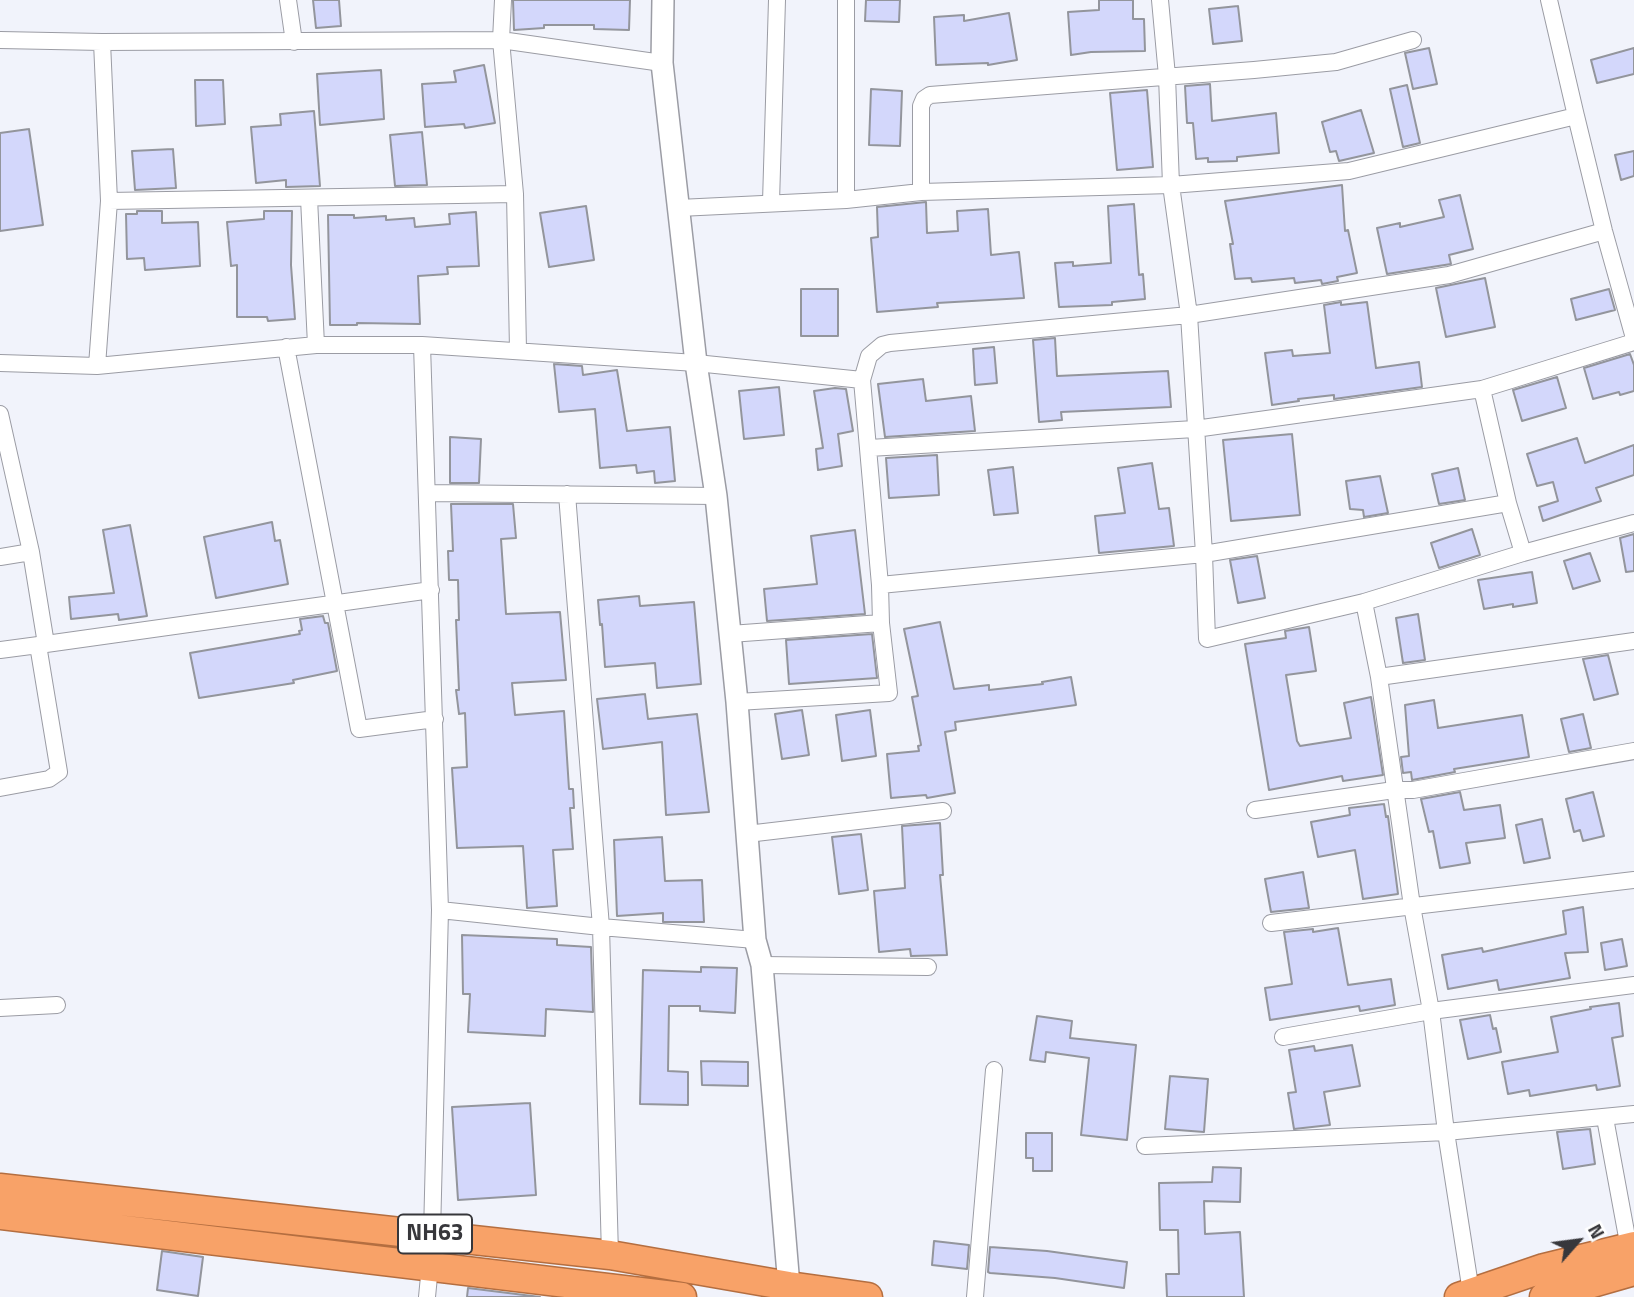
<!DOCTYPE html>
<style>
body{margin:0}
#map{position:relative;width:1634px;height:1297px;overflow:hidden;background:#f1f3fb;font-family:"Titillium Web",sans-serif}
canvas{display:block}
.north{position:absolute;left:1543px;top:1206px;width:70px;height:70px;-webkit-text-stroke:5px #fff;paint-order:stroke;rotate:62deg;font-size:19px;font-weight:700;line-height:28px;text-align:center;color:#37373b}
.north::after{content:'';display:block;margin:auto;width:24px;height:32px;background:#37373b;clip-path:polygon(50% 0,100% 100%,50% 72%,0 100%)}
</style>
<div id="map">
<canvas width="1634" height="1297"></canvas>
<div class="north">N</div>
</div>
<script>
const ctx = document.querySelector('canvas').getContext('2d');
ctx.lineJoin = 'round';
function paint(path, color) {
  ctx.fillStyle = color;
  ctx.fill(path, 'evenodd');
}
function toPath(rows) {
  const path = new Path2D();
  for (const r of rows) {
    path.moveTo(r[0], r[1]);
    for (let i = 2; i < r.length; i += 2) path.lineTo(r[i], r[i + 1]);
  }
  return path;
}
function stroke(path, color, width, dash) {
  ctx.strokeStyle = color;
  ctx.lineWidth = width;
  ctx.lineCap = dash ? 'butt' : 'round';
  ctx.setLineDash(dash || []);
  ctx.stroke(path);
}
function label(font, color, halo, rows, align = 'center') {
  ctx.font = font + ' "Titillium Web",sans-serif';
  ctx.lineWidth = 5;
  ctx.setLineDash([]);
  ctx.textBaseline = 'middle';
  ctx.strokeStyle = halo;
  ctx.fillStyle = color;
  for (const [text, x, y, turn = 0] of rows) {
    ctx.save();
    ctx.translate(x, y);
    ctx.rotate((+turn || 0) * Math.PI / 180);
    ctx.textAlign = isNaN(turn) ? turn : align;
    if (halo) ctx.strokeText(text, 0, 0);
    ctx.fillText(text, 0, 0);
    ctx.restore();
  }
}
const building = toPath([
 [313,0,339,0,341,26,316,28,313,0],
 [513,0,630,0,629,30,594,29,594,25,544,25,544,28,514,30,513,0],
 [866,0,900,0,899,22,865,21,866,0],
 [1099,0,1133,0,1133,19,1144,19,1145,51,1091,52,1071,55,1068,12,1099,10,1099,0],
 [1238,6,1242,41,1213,44,1209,9,1238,6],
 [1009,13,1017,60,988,65,988,63,936,65,934,17,964,15,964,21,1009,13],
 [1429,48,1437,84,1413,89,1405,53,1429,48],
 [1634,48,1634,74,1597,83,1591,60,1634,48],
 [484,65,495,123,465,128,464,124,425,127,422,84,456,82,454,71,484,65],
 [381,70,384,119,320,125,317,74,381,70],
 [195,80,223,80,225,124,196,126,195,80],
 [1210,84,1212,121,1276,113,1279,153,1237,157,1237,161,1208,162,1208,158,1196,159,1193,123,1187,123,1185,86,1210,84],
 [1407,85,1420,143,1403,147,1390,89,1407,85],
 [871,89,902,91,900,146,869,145,871,89],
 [1147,90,1153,167,1117,170,1110,93,1147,90],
 [1361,110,1374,153,1339,161,1336,151,1330,152,1322,122,1361,110],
 [314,111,320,186,286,187,286,180,256,183,251,127,281,125,280,114,314,111],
 [29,129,43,225,0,231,0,133,29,129],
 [422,132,427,185,395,186,390,135,422,132],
 [173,149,176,188,135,190,132,151,173,149],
 [1634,151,1634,176,1621,180,1615,155,1634,151],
 [1342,185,1345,231,1348,230,1357,273,1337,277,1338,281,1322,284,1321,280,1295,283,1294,278,1252,282,1251,278,1235,279,1230,244,1233,244,1225,201,1342,185],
 [1460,195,1473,249,1449,255,1451,264,1387,274,1377,228,1400,223,1400,227,1444,217,1439,200,1460,195],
 [926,202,927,233,958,231,957,211,988,209,991,255,1019,252,1024,298,937,303,938,307,877,312,871,238,878,237,877,207,926,202],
 [1134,204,1139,275,1143,274,1145,299,1112,302,1112,305,1059,307,1055,263,1073,262,1073,266,1111,263,1108,206,1134,204],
 [586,206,594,260,549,267,540,213,586,206],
 [137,211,162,211,162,223,198,222,200,266,145,270,144,258,127,259,126,214,137,214,137,211],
 [264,211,292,211,291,265,295,319,268,321,267,317,237,317,237,265,231,266,227,222,264,219,264,211],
 [476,212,479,266,447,267,448,274,418,276,420,324,357,323,357,325,330,325,328,215,354,215,354,218,386,216,386,220,414,218,415,227,450,224,449,214,476,212],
 [1485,278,1495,327,1446,337,1436,288,1485,278],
 [801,289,838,289,838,336,801,336,801,289],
 [1609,289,1615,310,1576,320,1571,299,1609,289],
 [1341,302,1341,305,1367,302,1376,368,1419,362,1422,387,1334,399,1334,395,1298,399,1299,401,1272,405,1265,353,1292,350,1293,356,1330,353,1324,305,1341,302],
 [1055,338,1057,376,1168,371,1171,407,1061,412,1062,420,1039,422,1033,340,1055,338],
 [994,347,997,383,975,385,973,349,994,347],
 [1630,354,1634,365,1634,391,1620,395,1619,392,1593,399,1584,368,1630,354],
 [554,364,582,366,583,375,617,370,627,431,670,427,675,481,655,483,654,471,637,473,636,465,600,468,595,409,559,412,554,364],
 [1557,377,1566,408,1522,421,1513,390,1557,377],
 [923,379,926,401,971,396,975,431,885,437,878,384,923,379],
 [779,387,784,435,744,439,739,391,779,387],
 [835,388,846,389,853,431,838,434,842,466,818,470,816,449,823,448,814,391,835,388],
 [1292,434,1300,515,1231,521,1223,440,1292,434],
 [450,437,481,439,479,483,450,483,450,437],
 [1577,438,1585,463,1634,445,1634,475,1596,488,1601,501,1543,521,1539,507,1558,501,1553,482,1537,486,1527,454,1577,438],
 [937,455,939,495,889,498,886,458,937,455],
 [1152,463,1159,509,1169,508,1174,546,1099,553,1095,516,1125,513,1118,468,1152,463],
 [1013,467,1018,513,994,515,988,470,1013,467],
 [1458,468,1465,500,1439,504,1432,474,1458,468],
 [1380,476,1388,513,1364,517,1363,510,1350,509,1346,481,1380,476],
 [451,504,513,504,516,538,501,539,506,614,560,612,566,680,512,683,515,715,564,711,569,789,573,789,574,808,570,808,573,849,553,850,557,906,527,908,523,846,457,848,452,768,467,767,465,713,459,714,456,690,459,690,456,620,459,620,458,580,449,580,448,551,453,551,451,504],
 [272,522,275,541,280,540,288,584,216,598,204,537,272,522],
 [130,525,147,616,119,620,118,614,71,619,69,597,114,593,103,530,130,525],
 [1472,529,1480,555,1439,568,1431,543,1472,529],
 [855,530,865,614,767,621,764,589,817,584,811,536,855,530],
 [1634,534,1634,571,1626,572,1620,538,1634,534],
 [1590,553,1600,581,1573,589,1564,561,1590,553],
 [1257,556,1265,598,1238,603,1230,560,1257,556],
 [1532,572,1537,603,1513,607,1513,604,1484,609,1478,580,1532,572],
 [639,596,640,606,694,602,701,684,657,688,655,663,605,667,602,624,600,625,598,600,639,596],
 [1418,614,1425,660,1403,663,1396,618,1418,614],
 [323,616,325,623,328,623,337,671,293,680,294,683,199,698,190,653,300,634,299,631,302,630,300,619,323,616],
 [940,622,954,689,989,685,989,690,1043,684,1042,682,1071,677,1076,705,955,722,956,730,945,732,955,793,927,798,926,795,891,798,887,754,919,751,918,746,921,745,912,697,918,696,904,629,940,622],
 [1309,627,1316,671,1286,675,1297,741,1300,746,1351,738,1344,703,1371,697,1383,775,1343,781,1342,776,1269,790,1245,644,1286,638,1285,631,1309,627],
 [872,634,877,678,789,684,786,640,872,634],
 [1608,655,1618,694,1594,700,1583,659,1608,655],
 [645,694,648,719,697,714,709,812,666,815,662,742,603,749,597,699,645,694],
 [1434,700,1438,728,1522,715,1529,757,1454,769,1455,772,1412,780,1411,772,1403,773,1401,757,1409,756,1405,705,1434,700],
 [802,710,809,755,782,759,775,714,802,710],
 [870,710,876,756,842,761,836,715,870,710],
 [1583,714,1591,748,1569,752,1561,719,1583,714],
 [1460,792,1464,810,1500,805,1505,838,1466,843,1470,863,1440,868,1433,831,1429,832,1421,799,1460,792],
 [1593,792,1604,836,1583,841,1580,830,1574,832,1566,799,1593,792],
 [1384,804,1386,817,1388,816,1398,894,1363,899,1355,850,1318,857,1311,822,1350,815,1349,808,1384,804],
 [1542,819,1550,858,1524,863,1516,825,1542,819],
 [940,823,943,875,940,875,947,955,911,956,910,949,879,952,874,891,905,888,902,826,940,823],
 [861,834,868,890,839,894,832,837,861,834],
 [662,837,665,881,702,880,704,922,663,922,663,913,617,916,614,840,662,837],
 [1303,872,1309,908,1271,912,1265,879,1303,872],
 [1583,907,1588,952,1565,953,1570,978,1499,990,1497,980,1448,989,1442,955,1482,948,1483,952,1566,934,1563,911,1583,907],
 [1338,928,1348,985,1391,979,1395,1005,1360,1011,1359,1006,1270,1020,1265,988,1292,984,1284,932,1313,929,1313,932,1338,928],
 [462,935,557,939,557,945,591,947,593,1012,546,1009,545,1036,468,1032,470,994,463,994,462,935],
 [1622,939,1627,966,1605,970,1601,943,1622,939],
 [701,967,737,968,735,1013,700,1011,700,1006,669,1006,668,1071,688,1072,688,1105,640,1104,643,970,701,972,701,967],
 [1619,1003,1623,1036,1612,1038,1620,1086,1597,1090,1596,1085,1530,1096,1529,1090,1508,1094,1502,1062,1558,1052,1551,1017,1591,1009,1590,1007,1619,1003],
 [1490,1015,1493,1029,1496,1028,1501,1052,1468,1059,1460,1020,1490,1015],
 [1037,1016,1072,1021,1070,1038,1136,1045,1127,1140,1081,1135,1089,1058,1046,1052,1045,1062,1030,1060,1037,1016],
 [1352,1045,1360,1086,1324,1092,1330,1125,1294,1129,1288,1093,1296,1092,1289,1050,1314,1046,1315,1051,1352,1045],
 [701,1061,748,1062,748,1086,702,1085,701,1061],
 [1170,1076,1208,1079,1204,1132,1165,1129,1170,1076],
 [530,1103,536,1195,458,1200,452,1107,530,1103],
 [1590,1129,1595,1164,1563,1169,1557,1132,1590,1129],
 [1026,1133,1052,1133,1052,1171,1033,1171,1033,1158,1026,1158,1026,1133],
 [1213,1167,1241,1168,1240,1202,1204,1201,1205,1234,1240,1232,1244,1297,1167,1297,1166,1274,1179,1274,1178,1230,1160,1230,1159,1183,1212,1182,1213,1167],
 [934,1241,969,1245,967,1269,932,1265,934,1241],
 [990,1247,1047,1251,1127,1262,1124,1288,1055,1278,990,1273,988,1272,990,1247],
 [162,1251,203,1257,198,1296,157,1290,162,1251],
 [468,1288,540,1297,467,1297,468,1288]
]);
paint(building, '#d3d7fb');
stroke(building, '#93959c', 2);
const minor = toPath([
 [288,0,294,42],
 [503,0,501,40,515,194],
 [846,0,846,200],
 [1160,0,1167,76,1171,185,1349,171,1576,116,1604,231,1634,338],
 [1549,0,1576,116],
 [0,40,102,42,501,40,662,63],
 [921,192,921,106,924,99,930,95,1254,70,1336,62,1413,40],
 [309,198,316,345],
 [109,201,515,194,518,350],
 [771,202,777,0],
 [679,208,846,200,921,192,1171,185,1189,315,1204,554,1207,639,1364,602],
 [286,347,359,729,435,719],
 [0,363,97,366,316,345,422,345],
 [97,366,109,201,102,42],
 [862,380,869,356,882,345,890,343,1189,315,1449,275,1604,231],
 [1482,389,1508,503],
 [0,414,31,552,46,644,431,590],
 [869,448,1195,429,1482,389,1634,342],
 [427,493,716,496],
 [567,494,601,927,610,1255],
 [0,557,31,552],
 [730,634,881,623],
 [0,650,46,644],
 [1379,677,1634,641],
 [737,702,889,693,881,623,880,585],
 [0,788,49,779,59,772,38,645],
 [1255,810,1394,790,1413,790,1634,751],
 [747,834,943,811],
 [440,910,601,927,755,940],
 [1271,923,1634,880],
 [762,965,928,967],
 [0,1008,57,1005],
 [1283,1037,1431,1011,1634,985],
 [1605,1118,1629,1248],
 [1145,1146,1446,1132,1634,1114],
 [432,1234,440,910,422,345,696,363,862,380,880,585,1204,554,1508,503,1523,553],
 [1471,1292,1446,1132,1431,1011,1412,906,1379,677,1364,602,1523,553,1634,523],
 [427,1297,430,1266],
 [975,1297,994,1070]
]);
const tertiary = toPath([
 [663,0,662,63,696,363,716,496,737,702,755,940,762,965,789,1286]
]);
const trunk = toPath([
 [0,1188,610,1255,789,1286,868,1297],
 [0,1215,682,1297],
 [1459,1297,1544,1268,1634,1246],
 [1544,1297,1634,1271]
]);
stroke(minor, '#9b9ca4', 18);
stroke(tertiary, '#9b9ca4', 24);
stroke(trunk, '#b46e40', 31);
stroke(minor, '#fff', 16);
stroke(tertiary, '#fff', 21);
stroke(trunk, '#f8a268', 28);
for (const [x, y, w] of [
 [435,1234,74]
]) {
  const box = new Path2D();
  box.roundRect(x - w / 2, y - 19.5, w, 39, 5);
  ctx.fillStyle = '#fff';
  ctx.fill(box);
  stroke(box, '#37373b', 2);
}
label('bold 23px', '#37373b', null, [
 ["NH63",435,1234]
]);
</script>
